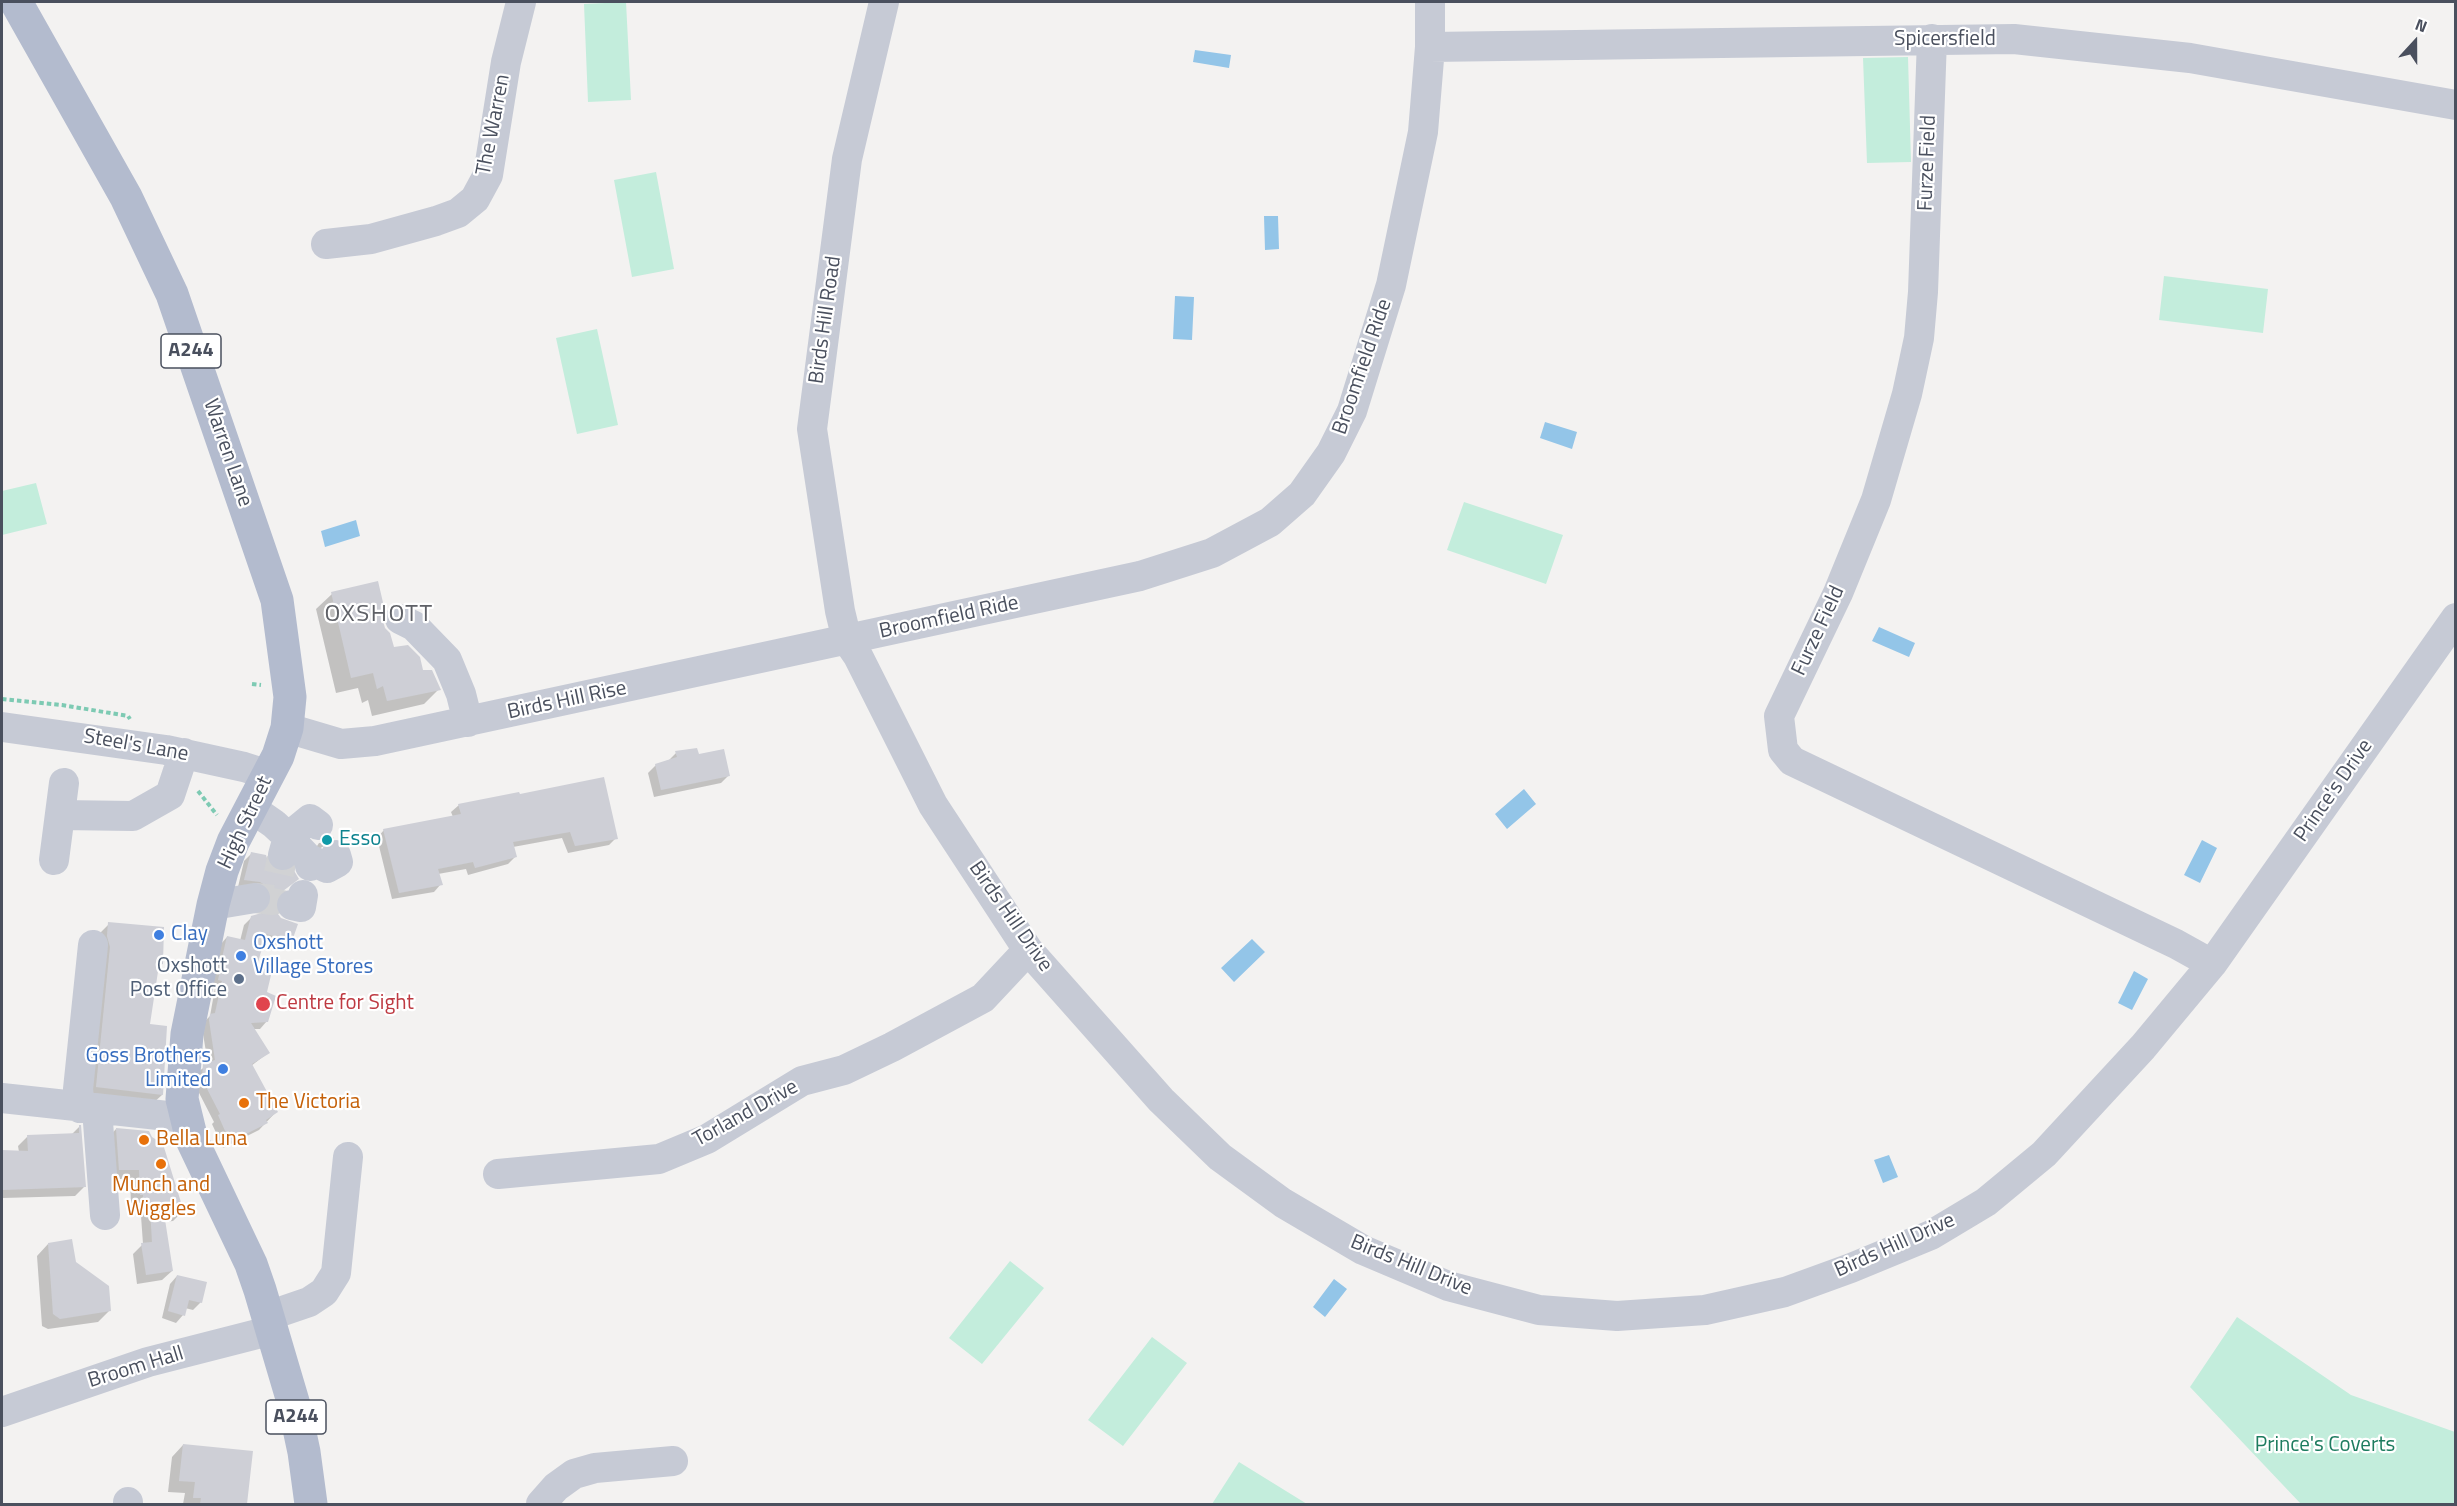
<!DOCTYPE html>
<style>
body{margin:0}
#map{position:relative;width:2457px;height:1506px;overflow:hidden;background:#f3f2f1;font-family:"Titillium Web",sans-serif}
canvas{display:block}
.frame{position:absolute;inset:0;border:3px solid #4a505e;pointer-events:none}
.north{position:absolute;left:2385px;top:12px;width:60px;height:60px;-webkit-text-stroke:4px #fff;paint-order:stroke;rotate:21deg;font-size:16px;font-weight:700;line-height:24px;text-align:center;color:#4a505e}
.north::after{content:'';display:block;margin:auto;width:21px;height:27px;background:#4a505e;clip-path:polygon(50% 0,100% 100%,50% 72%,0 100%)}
</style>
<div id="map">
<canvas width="2457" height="1506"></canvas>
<div class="frame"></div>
<div class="north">N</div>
</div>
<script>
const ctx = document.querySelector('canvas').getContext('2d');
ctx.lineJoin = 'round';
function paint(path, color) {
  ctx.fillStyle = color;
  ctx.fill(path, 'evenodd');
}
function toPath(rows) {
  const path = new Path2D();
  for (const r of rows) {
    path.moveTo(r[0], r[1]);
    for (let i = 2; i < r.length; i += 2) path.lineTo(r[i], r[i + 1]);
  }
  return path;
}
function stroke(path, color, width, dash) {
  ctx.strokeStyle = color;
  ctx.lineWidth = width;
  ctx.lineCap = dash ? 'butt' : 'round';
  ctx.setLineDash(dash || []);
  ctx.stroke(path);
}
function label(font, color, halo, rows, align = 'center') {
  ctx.font = font + ' "Titillium Web",sans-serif';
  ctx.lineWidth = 4.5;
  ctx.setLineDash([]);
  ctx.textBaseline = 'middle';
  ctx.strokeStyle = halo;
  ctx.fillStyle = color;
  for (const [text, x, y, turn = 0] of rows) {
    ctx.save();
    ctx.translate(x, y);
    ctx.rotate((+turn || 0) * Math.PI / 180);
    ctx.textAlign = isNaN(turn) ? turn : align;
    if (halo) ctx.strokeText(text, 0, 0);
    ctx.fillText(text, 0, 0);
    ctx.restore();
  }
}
paint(toPath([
 [626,2,631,100,588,102,584,4],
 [1908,57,1911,162,1867,163,1863,58],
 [656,172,674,269,632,277,614,180],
 [2164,276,2268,289,2263,333,2159,320],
 [597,329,618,425,577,434,556,338],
 [36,483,47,524,2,535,2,491],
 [1464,502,1563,535,1546,584,1447,550],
 [1010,1261,1044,1288,982,1364,949,1338],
 [2237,1317,2351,1395,2455,1432,2455,1504,2301,1504,2190,1387],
 [1152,1337,1187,1363,1123,1446,1088,1420],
 [1239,1462,1307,1504,1212,1504]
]), '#c3eddc');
paint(toPath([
 [1195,50,1231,55,1229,68,1193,62],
 [1264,216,1278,216,1279,249,1265,250],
 [1175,296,1194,297,1192,340,1173,339],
 [1545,422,1577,432,1572,449,1540,438],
 [356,520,360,536,325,547,321,531],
 [1879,627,1915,643,1909,657,1872,641],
 [1524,789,1536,804,1507,829,1495,814],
 [2202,840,2217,848,2200,883,2184,875],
 [1252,939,1265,952,1234,982,1221,968],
 [2134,971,2148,979,2132,1010,2118,1003],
 [1889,1155,1898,1177,1883,1183,1874,1160],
 [1334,1279,1347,1289,1325,1317,1313,1307]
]), '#93c5e8');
paint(toPath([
 [332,594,381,621,393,648,422,671,439,689,424,704,372,716,368,700,362,703,358,688,336,693,316,609],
 [676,753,728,776,721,783,654,797,648,773,656,765,669,760],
 [459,805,616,838,609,845,568,853,562,838,513,847,515,857,508,864,468,875,466,869,438,874,441,884,434,892,392,899,377,838,384,830,453,817,451,812],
 [332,836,334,838,326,845,313,852,319,843,326,842],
 [252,853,276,896,274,910,291,941,284,948,262,942,255,967,265,993,267,1021,260,1029,253,1029,268,1053,251,1066,276,1112,259,1130,223,1148,212,1124,214,1122,196,1087,197,1073,208,1064,202,1028,204,1022,210,1016,215,988,212,987,220,945,227,937,240,941,244,925,251,918,265,912,265,902,238,887,244,861],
 [109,924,162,963,157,968,148,1025,162,1095,151,1105,85,1097,98,935],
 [80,1126,84,1187,75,1196,3,1198,2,1200,2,1151,19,1152,18,1146,27,1137,71,1135],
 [116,1129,182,1212,173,1221,164,1222,172,1271,162,1280,137,1284,133,1254,143,1244,141,1216,136,1215,135,1204,131,1204,130,1179,110,1179,107,1139],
 [48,1244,75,1263,109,1311,98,1322,48,1329,42,1326,37,1256],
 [177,1276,201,1302,193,1310,185,1308,183,1315,176,1323,162,1318,170,1284],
 [183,1445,251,1453,245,1504,183,1504,185,1493,168,1492,172,1457]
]), '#0003');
paint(toPath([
 [378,581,385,611,383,621,385,628,390,633,394,647,408,645,420,657,423,670,432,670,441,690,387,701,383,686,377,689,373,673,351,678,331,592],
 [697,748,699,754,724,749,730,776,661,790,655,764,677,757,675,751],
 [604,777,618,839,575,846,570,832,513,842,517,857,475,868,473,862,438,869,443,885,399,893,383,829,461,814,458,804,519,792,520,794],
 [251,852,266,855,270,867,278,871,287,872,293,869,299,879,279,894,275,901,275,910,281,918,298,924,292,941,266,934,257,966,272,971,267,992,276,996,268,1022,251,1023,270,1053,252,1064,278,1112,266,1120,268,1123,230,1142,218,1115,220,1114,202,1079,203,1064,215,1060,209,1020,210,1014,215,1013,222,981,218,980,221,967,220,967,227,936,245,940,251,916,265,912,271,903,272,895,268,887,260,882,244,880],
 [108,922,164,927,163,964,159,965,150,1024,167,1026,163,1095,96,1087,110,947,107,936],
 [79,1125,81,1125,86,1187,2,1190,2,1150,28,1151,27,1135,79,1133],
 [116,1128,149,1131,152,1137,163,1144,184,1212,164,1213,173,1271,146,1275,141,1243,152,1242,150,1207,144,1206,143,1195,140,1195,139,1170,119,1170],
 [72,1239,76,1262,109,1286,111,1311,60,1319,53,1314,48,1243],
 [177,1275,207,1282,202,1303,189,1300,185,1316,168,1311],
 [183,1444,253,1451,247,1504,200,1504,201,1498,193,1498,195,1482,179,1481]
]), '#cecfd6');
stroke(toPath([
 [255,898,273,900,282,859]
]), '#d1d2d4', 30, [30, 15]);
stroke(toPath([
 [252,684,261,685],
 [2,699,62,705,128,716,130,719],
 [198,791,217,815]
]), '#7dcab3', 4, [4.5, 3]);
stroke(toPath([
 [884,2,847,159,812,429,840,611,847,640,858,656,933,805,1028,950,1161,1100,1220,1157,1283,1203,1363,1250,1448,1286,1539,1310,1617,1316,1705,1310,1785,1292,1851,1268,1931,1235,1986,1202,2044,1154,2143,1047,2212,964,2456,618],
 [1932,39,1923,292,1919,338,1907,394,1876,500,1838,593,1779,716,1783,750,1792,761,2176,944,2212,964],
 [1430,47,2014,39,2190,58,2456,105],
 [326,244,371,239,436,221,458,213,475,199,488,175,506,62,521,2],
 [400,619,414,626,447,660,461,694,468,722],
 [2,727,166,750,244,767,269,775],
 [287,728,341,744,375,741,1140,576,1212,553,1270,522,1302,494,1331,453,1352,411,1391,285,1423,132,1430,47,1430,2],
 [251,808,274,824,288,837,283,855],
 [60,815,133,816,170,795,184,753],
 [309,859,327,868,338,862,336,855],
 [54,860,64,783],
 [310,866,309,859,288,837,310,819,318,825],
 [213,905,255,898],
 [292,905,301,907,303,895],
 [2,1098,186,1118],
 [80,1108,78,1089,93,945],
 [97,1109,105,1215],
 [498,1174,659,1159,707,1139,802,1081,844,1070,892,1047,983,998,1028,950],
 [268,1316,309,1302,324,1292,336,1273,348,1157],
 [2,1412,148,1362,273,1330],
 [128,1504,128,1502],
 [541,1504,556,1487,574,1474,595,1468,673,1461]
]), '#c6cad5', 30);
stroke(toPath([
 [16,2,126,197,172,294,277,600,290,697,287,728,278,756,233,842,222,871,213,905,187,1034,182,1099,192,1140,251,1264,260,1290,294,1405,304,1452,311,1504]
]), '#b3bbce', 33);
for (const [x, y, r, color] of [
 [327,840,6,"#0f9aa8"],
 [159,935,6,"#3f7fe0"],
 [241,956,6,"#3f7fe0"],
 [239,979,6,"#5c6f8a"],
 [263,1004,8,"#e0444e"],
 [223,1069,6,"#3f7fe0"],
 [244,1103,6,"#e8710a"],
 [144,1140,6,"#e8710a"],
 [161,1164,6,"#e8710a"]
]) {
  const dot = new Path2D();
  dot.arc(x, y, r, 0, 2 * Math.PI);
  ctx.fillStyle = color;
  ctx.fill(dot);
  stroke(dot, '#fff', 2);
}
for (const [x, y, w] of [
 [191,351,60],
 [296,1417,60]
]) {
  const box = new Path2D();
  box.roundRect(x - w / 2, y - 17, w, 34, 4.5);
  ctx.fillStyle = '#fff';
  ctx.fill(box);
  stroke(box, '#4a505e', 1.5);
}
label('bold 20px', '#4a505e', null, [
 ["A244",191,351],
 ["A244",296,1417]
]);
label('21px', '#4a505e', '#fff', [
 ["Spicersfield",1945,40],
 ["The Warren",494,125,-79],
 ["Furze Field",1928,163,-88],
 ["Birds Hill Road",826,320,-82],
 ["Broomfield Ride",1363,367,-71],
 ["Warren Lane",227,453,71],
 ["Broomfield Ride",949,618,-12],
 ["Furze Field",1819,631,-65],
 ["Birds Hill Rise",567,701,-12],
 ["Steel's Lane",136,746,10],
 ["Prince's Drive",2334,791,-55],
 ["High Street",246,823,-65],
 ["Birds Hill Drive",1010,917,55],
 ["Torland Drive",746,1114,-29],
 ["Birds Hill Drive",1895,1246,-24],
 ["Birds Hill Drive",1411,1266,22],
 ["Broom Hall",136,1368,-17]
]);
label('21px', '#0d838f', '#fff', [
 ["Esso",339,840]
], 'left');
label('21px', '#366cbe', '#fff', [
 ["Clay",171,935],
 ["Oxshott",253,944],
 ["Village Stores",253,968],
 ["Goss Brothers",211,1057,"right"],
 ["Limited",211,1081,"right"]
], 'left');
label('21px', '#4e5e75', '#fff', [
 ["Oxshott",227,967],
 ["Post Office",227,991]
], 'right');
label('21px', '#be3a42', '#fff', [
 ["Centre for Sight",276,1004]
], 'left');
label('21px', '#c56008', '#fff', [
 ["The Victoria",256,1103],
 ["Bella Luna",156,1140],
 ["Munch and",161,1186,"center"],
 ["Wiggles",161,1210,"center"]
], 'left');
label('21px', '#1d7c5f', '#fff', [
 ["Prince's Coverts",2325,1446]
]);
ctx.letterSpacing = '1.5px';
label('24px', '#5e6066', '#fff', [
 ["OXSHOTT",379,615]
]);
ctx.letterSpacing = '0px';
</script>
